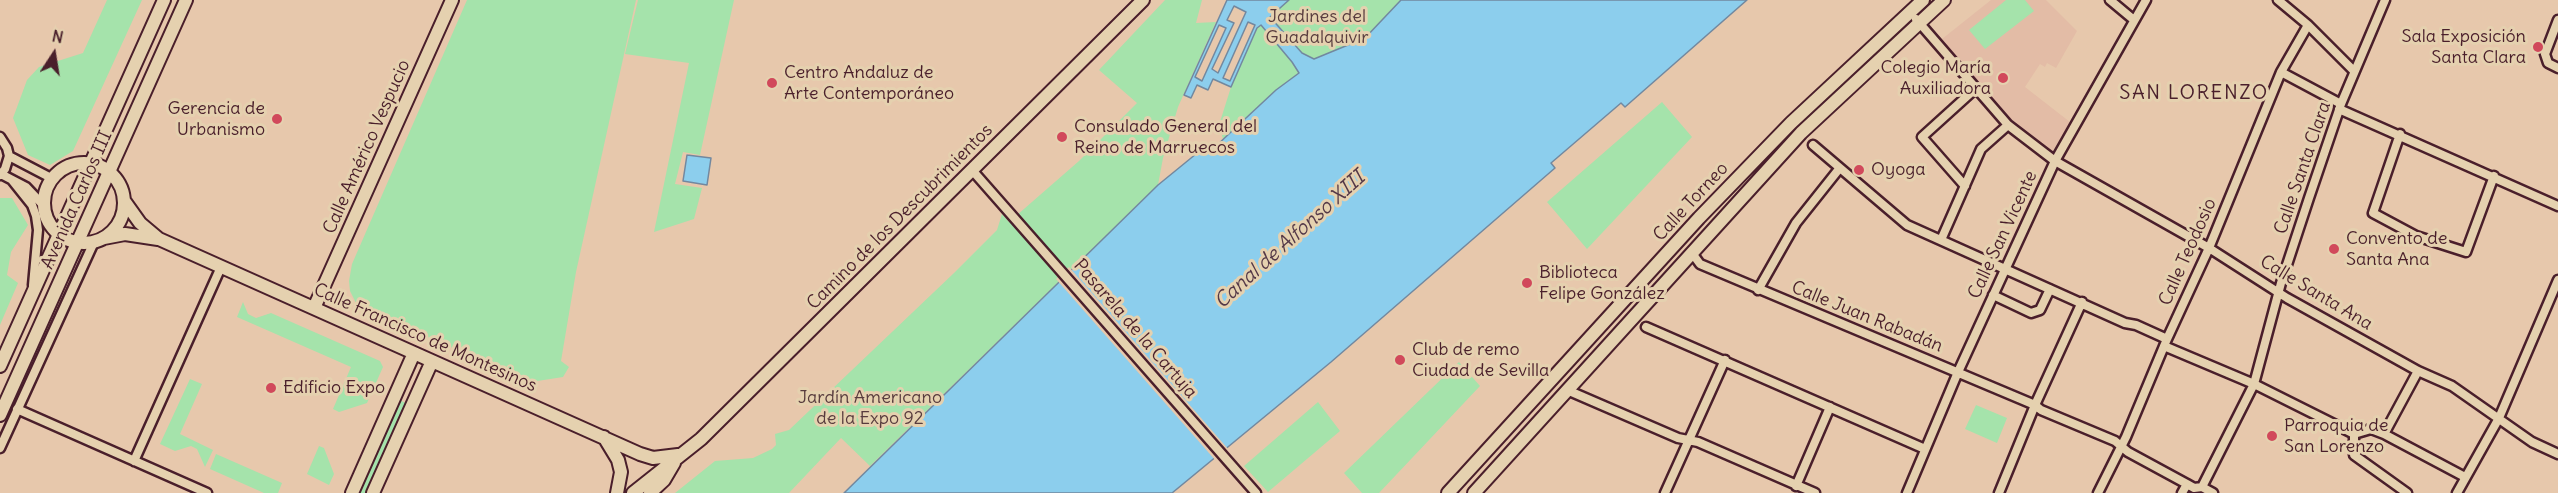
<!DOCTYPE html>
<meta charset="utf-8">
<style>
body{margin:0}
#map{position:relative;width:2558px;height:493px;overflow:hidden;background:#e7c8ac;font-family:Delius,sans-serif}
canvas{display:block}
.north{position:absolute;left:24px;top:24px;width:60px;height:60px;-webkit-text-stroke:4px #e5d1af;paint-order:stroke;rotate:12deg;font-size:16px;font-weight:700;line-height:24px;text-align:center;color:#4a1f2b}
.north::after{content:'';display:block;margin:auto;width:21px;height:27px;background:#4a1f2b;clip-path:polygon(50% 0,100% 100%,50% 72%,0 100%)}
</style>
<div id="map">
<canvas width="2558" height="493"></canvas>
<div class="north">N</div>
</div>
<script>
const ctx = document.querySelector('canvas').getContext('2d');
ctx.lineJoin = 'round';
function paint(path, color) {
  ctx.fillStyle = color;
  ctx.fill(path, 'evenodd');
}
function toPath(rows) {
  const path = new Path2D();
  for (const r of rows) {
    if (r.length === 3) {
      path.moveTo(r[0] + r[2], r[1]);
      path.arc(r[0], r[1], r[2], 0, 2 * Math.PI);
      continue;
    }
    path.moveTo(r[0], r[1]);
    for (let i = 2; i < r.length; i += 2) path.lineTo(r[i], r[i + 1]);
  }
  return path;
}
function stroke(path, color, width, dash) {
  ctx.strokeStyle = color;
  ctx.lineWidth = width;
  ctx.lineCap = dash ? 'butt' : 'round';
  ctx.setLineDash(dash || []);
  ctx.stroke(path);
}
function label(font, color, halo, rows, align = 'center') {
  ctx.font = font + ' Delius,sans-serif';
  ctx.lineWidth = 6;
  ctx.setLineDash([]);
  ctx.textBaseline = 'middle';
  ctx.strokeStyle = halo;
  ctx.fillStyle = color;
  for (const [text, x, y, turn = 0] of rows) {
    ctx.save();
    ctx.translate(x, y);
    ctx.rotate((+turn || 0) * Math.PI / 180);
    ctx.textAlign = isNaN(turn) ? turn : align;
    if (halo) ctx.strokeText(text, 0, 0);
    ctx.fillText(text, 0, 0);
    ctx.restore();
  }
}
paint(toPath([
 [1991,0,2046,0,2077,31,2056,68,2047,63,2045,67,2040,64,2025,87,2070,122,2052,152,2011,119,1942,39]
]), '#e3bca6');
paint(toPath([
 [107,0,142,0,73,151,50,165,28,155,13,118,27,80,39,67,83,53],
 [467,0,636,0,576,272,561,361,569,367,563,377,531,382,407,328,404,334,371,318,359,309,350,291,349,281,352,264],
 [638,0,734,0,700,155,683,152,675,184,702,188,694,219,654,232,689,63,625,54],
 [1165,0,1202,0,1196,23,1216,22,1178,107,1163,158,1158,185,870,466,841,438,789,493,675,493,715,461,753,458,772,449,776,445,775,434,789,430,954,273,997,230,1002,214,1009,222,1079,161,1137,103,1099,70],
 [1289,0,1401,0,1365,38,1314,59,1302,53,1270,16],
 [2006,0,2025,0,2034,11,1985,49,1969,30],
 [1261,24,1292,62,1299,73,1276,90,1223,139,1219,125,1231,87,1257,28],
 [1662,102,1692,137,1587,249,1547,202],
 [0,198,12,198,28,225,11,252,7,275,18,283,0,325],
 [243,302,248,314,256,318,271,313,380,361,383,367,367,403,339,412,333,409,351,367,237,317],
 [1459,362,1480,386,1379,493,1362,493,1344,473],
 [190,379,202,384,180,434,213,450,205,467,197,449,191,446,175,451,160,444],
 [399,400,408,404,368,493,357,493],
 [1318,402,1340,431,1268,492,1244,466],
 [1976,405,2007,418,1997,443,1965,429],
 [319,446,324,448,334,474,329,485,307,474],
 [216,454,282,483,278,493,264,493,210,469]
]), '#a5e3ab');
const water = toPath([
 [1227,0,1289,0,1270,17,1302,53,1314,59,1365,38,1401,0,1747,0,1625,107,1621,103,1551,163,1555,168,1331,362,1172,493,844,493,1158,185,1207,145,1216,146,1276,90,1299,73,1292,62,1261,25,1257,28,1231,87,1213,79,1208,90,1197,85,1191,98,1184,95,1227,0],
 [1234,6,1246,12,1218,73,1212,69,1234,23,1227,20,1234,6],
 [1248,22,1255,25,1230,81,1223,78,1248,22],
 [1219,25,1226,28,1202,81,1195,77,1219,25],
 [687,155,711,158,707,185,683,181,687,155]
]);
paint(water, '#8cceed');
stroke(water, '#72889f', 1.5);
paint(toPath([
 [1069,267,1229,450,1216,461,1056,279]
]), '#e7c8ac');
const street = toPath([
 [2110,0,2134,20],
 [2278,0,2308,25,2354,71],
 [1916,19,2008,125,2055,161,2209,248,2287,298,2418,371,2452,386,2532,442,2558,454],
 [2558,20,2545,54,2548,63,2558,68],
 [2281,72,2341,104],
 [2339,109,2558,206],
 [2400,134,2373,213,2416,236,2466,252,2494,176],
 [0,137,7,148,9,156,5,169,0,175],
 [1813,145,1907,225,2125,323,2136,325,2167,339],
 [9,156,53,179],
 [972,170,1256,493],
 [1,174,26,187,44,206],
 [12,180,32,205,36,216,38,230,33,285],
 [1965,186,1922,137,1975,89],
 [1941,240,1981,149,2008,125],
 [1692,253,1700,264,2035,405,2041,410,2115,441,2128,452,2187,484,2194,488,2202,487,2213,493],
 [1758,290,1796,223,1839,169],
 [1993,295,2031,313,2040,310,2050,289],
 [1646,327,1925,449],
 [2164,346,2254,384,2354,434,2371,429,2384,434,2465,477],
 [1567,390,1678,438,1698,442,1815,493],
 [17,409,207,493],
 [2354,434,2354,455,2407,493],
 [2384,434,2418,371],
 [0,448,94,242],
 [134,461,221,267],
 [1796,486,1830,407],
 [2202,487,2254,384,2281,283,2309,198,2341,104,2385,0],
 [1665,493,1725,360],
 [1907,493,1958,372,2055,161,2146,0],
 [1999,493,2035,405,2082,302],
 [2098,493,2126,437,2167,339,2209,248,2281,72,2308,25],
 [2182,493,2187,484],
 [2457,493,2499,418,2558,280]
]);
const secondary = toPath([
 [84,203,40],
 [125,202,140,223,159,239,640,454,653,458,678,455],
 [104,238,125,234,158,239],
 [314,308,452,0],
 [604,437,618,460,621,472,617,493],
 [352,493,414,353],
 [373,493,432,361],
 [633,493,701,439,1143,0],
 [650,493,664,480,674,463]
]);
const primary = toPath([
 [0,366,164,0],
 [0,415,186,0],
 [1448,493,1699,218,1791,123,1923,0],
 [1474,493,1801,133,1944,0]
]);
stroke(street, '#4a1f2b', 13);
stroke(secondary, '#4a1f2b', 16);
stroke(primary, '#4a1f2b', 16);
stroke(street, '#e5d1af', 8);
stroke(secondary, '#e5d1af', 12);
stroke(primary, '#e5d1af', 12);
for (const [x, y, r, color] of [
 [2538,47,6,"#d1495b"],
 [2003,78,6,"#d1495b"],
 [772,83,6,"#d1495b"],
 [277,119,6,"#d1495b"],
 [1062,137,6,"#d1495b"],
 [1859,170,6,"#d1495b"],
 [2334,249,6,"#d1495b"],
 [1527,283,6,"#d1495b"],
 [1400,360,6,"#d1495b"],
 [271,388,6,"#d1495b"],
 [2272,436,6,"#d1495b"]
]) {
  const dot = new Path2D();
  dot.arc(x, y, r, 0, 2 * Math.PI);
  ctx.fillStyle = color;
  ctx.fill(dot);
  stroke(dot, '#e5d1af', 2);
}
label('18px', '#583c3e', '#e5d1af', [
 ["Jardines del",1317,17],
 ["Guadalquivir",1317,38],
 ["Jardín Americano",870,398],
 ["de la Expo 92",870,419]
]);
label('18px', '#4a1f2b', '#e5d1af', [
 ["Sala Exposición",2526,37,"right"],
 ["Santa Clara",2526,58,"right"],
 ["Colegio María",1991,68,"right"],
 ["Auxiliadora",1991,89,"right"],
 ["Centro Andaluz de",784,73],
 ["Arte Contemporáneo",784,94],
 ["Gerencia de",265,109,"right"],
 ["Urbanismo",265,130,"right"],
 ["Consulado General del",1074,127],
 ["Reino de Marruecos",1074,148],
 ["Oyoga",1871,170],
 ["Convento de",2346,239],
 ["Santa Ana",2346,260],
 ["Biblioteca",1539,273],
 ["Felipe González",1539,294],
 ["Club de remo",1412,350],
 ["Ciudad de Sevilla",1412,371],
 ["Edificio Expo",283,388],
 ["Parroquia de",2284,426],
 ["San Lorenzo",2284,447]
], 'left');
label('18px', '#4a1f2b', '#e5d1af', [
 ["Calle Américo Vespucio",367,147,-66],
 ["Calle Santa Clara",2303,168,-71],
 ["Avenida Carlos III",77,200,-66],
 ["Calle Torneo",1691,202,-47],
 ["Camino de los Descubrimientos",900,217,-45],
 ["Calle San Vicente",2003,235,-65],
 ["Calle Teodosio",2188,252,-66],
 ["Calle Santa Ana",2316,293,31],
 ["Calle Juan Rabadán",1867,317,22],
 ["Pasarela de la Cartuja",1135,329,49],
 ["Calle Francisco de Montesinos",425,338,24]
]);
ctx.letterSpacing = '1.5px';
label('20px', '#4a1f2b', '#e5d1af', [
 ["SAN LORENZO",2194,93]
]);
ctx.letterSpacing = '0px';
label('italic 20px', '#543948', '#e5d1af', [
 ["Canal de Alfonso XIII",1290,240,-42]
]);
</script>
